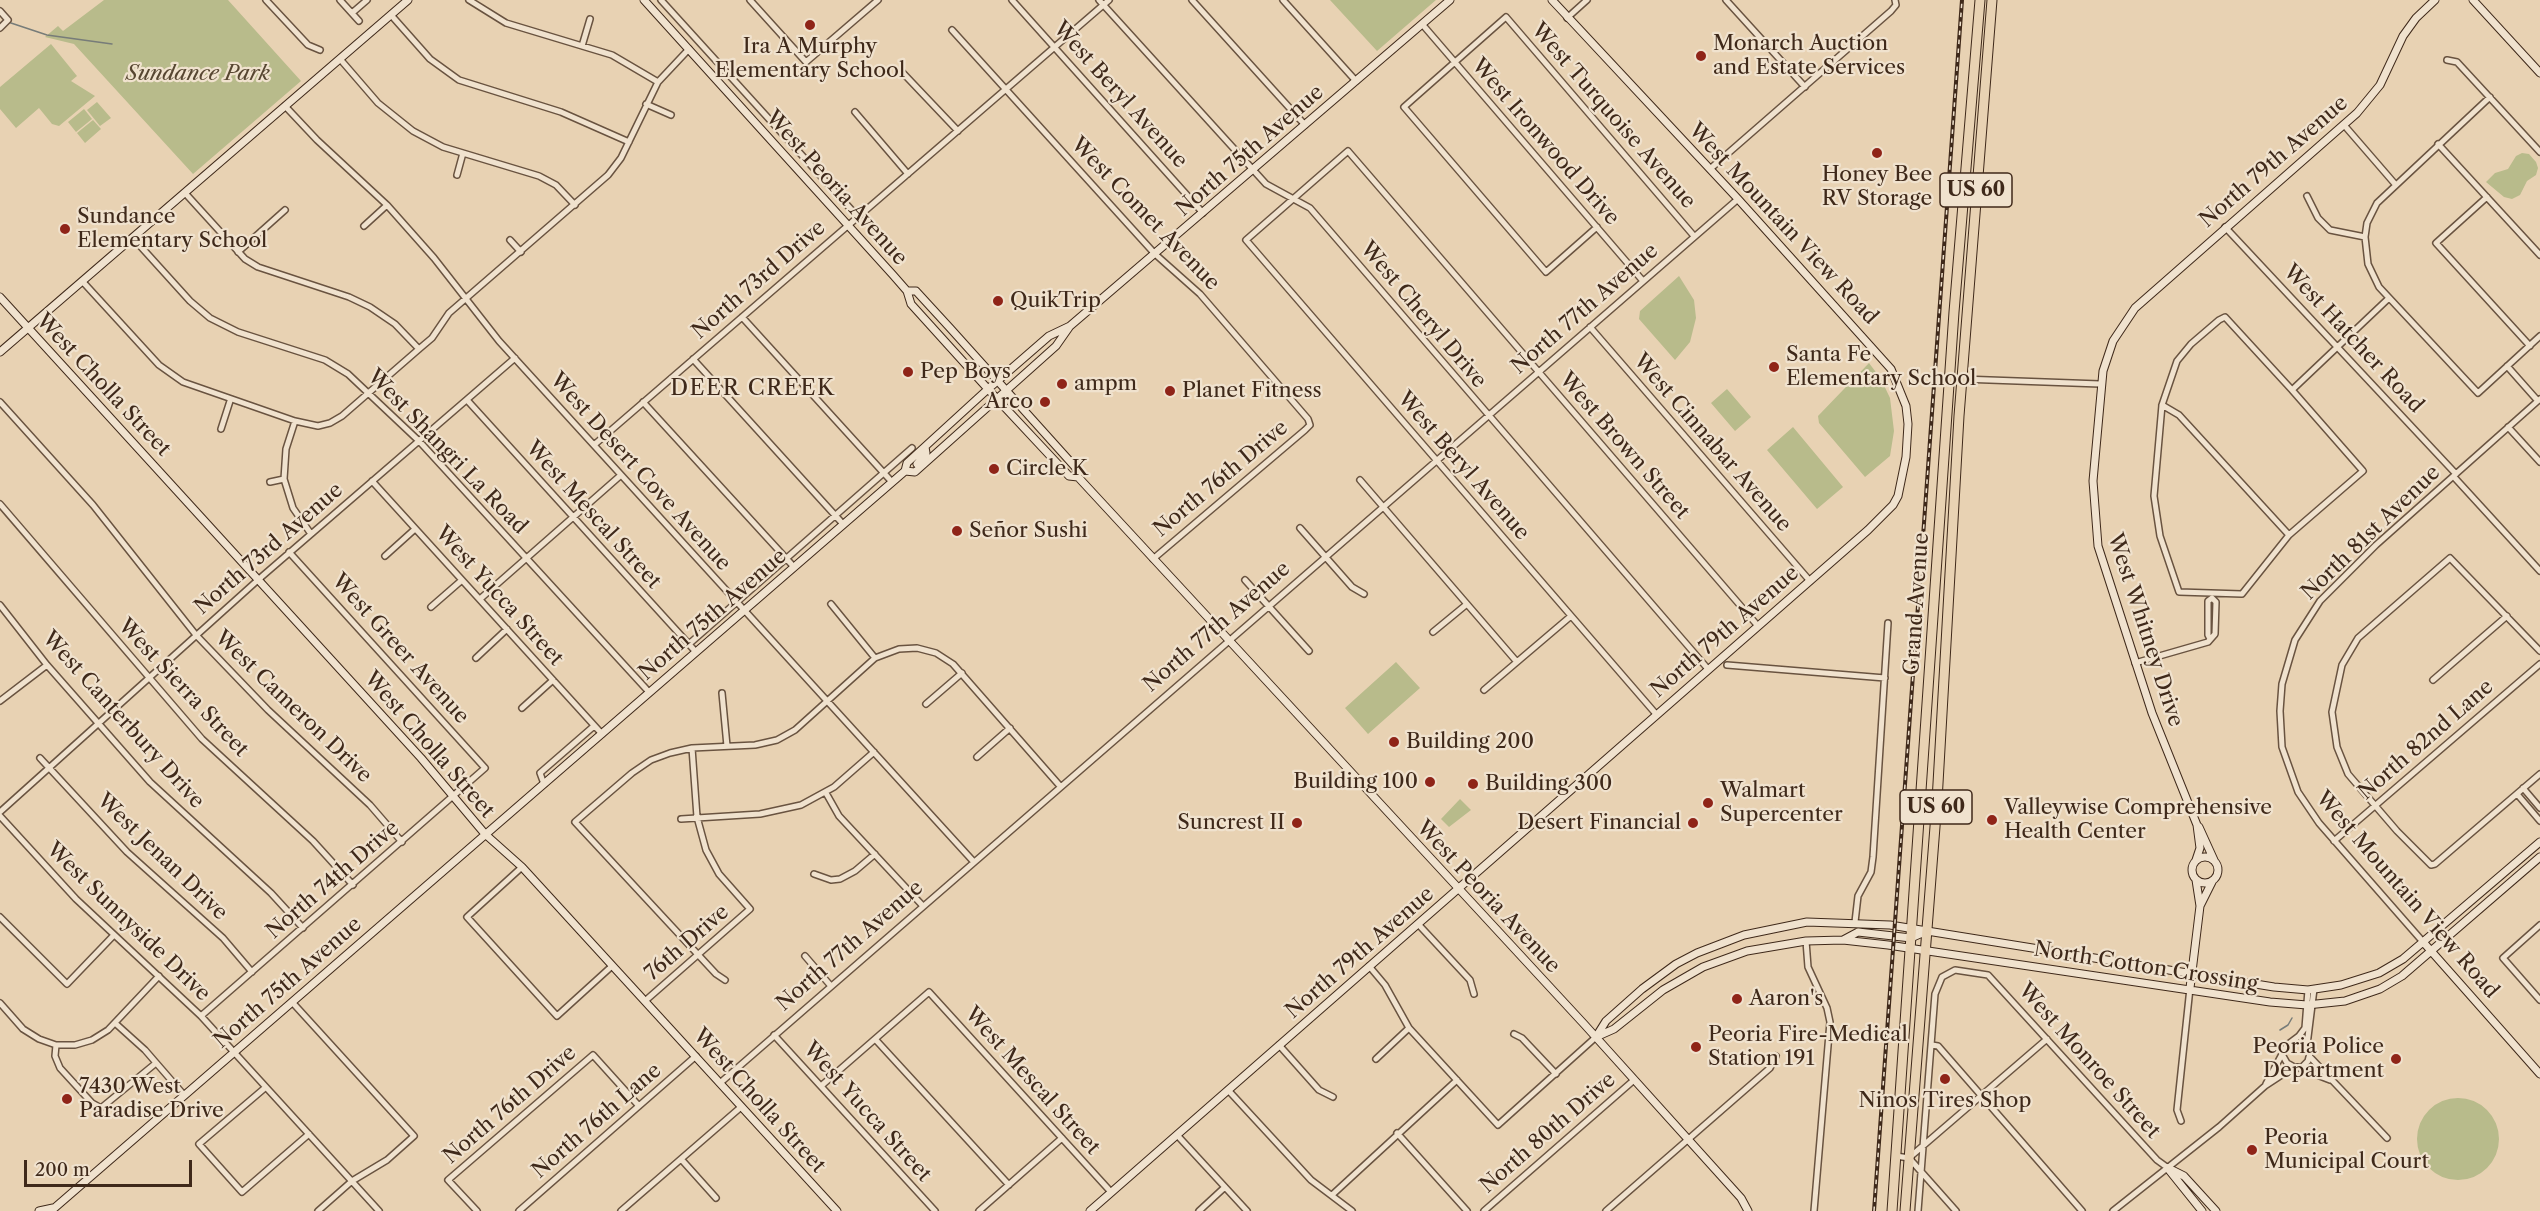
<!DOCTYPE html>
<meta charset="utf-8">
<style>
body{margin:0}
#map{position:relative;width:2540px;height:1211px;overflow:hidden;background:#e8d2b3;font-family:"Libre Caslon Text",serif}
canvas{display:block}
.scale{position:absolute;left:24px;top:1160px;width:168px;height:27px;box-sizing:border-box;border:3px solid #3f291a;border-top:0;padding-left:8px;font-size:18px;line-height:21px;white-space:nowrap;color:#3f291a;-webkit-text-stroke:4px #f0e2ce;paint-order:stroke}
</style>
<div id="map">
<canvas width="2540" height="1211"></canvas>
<div class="scale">200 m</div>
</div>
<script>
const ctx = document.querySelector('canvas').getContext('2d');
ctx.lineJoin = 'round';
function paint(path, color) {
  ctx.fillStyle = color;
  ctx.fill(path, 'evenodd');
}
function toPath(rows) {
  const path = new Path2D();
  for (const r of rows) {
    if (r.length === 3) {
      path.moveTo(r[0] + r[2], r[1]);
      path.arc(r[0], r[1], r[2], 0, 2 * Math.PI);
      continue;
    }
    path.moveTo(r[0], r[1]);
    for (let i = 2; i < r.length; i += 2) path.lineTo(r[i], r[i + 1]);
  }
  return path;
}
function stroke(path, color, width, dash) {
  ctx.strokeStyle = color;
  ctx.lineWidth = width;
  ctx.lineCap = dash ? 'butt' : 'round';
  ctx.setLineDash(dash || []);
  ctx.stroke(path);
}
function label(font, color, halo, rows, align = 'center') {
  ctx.font = font + ' "Libre Caslon Text",serif';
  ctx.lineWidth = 4.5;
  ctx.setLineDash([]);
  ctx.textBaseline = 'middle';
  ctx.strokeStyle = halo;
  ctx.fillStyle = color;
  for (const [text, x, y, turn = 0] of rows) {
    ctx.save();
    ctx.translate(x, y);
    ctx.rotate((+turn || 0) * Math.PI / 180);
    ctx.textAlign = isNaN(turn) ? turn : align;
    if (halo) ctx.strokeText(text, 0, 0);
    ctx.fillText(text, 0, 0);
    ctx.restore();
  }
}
paint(toPath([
 [104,0,228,0,301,81,193,174,74,44,45,37,58,26,63,31],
 [1330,0,1436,0,1377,51],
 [51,44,77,76,71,81,95,96,59,126,52,124,39,108,16,128,0,109,0,87],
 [97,102,111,118,100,126,87,110],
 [84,109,92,119,76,132,68,122],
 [93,120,101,129,85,143,77,133],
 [2522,153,2529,154,2536,162,2538,168,2536,175,2527,181,2520,195,2512,199,2504,197,2486,182,2495,173,2508,169,2516,156],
 [1679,276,1694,300,1696,318,1690,342,1675,360,1639,319,1640,311],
 [1869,363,1881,379,1890,398,1894,431,1890,456,1865,477,1819,423,1818,416],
 [1727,389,1751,417,1735,431,1711,403],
 [1793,427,1843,487,1817,509,1767,450],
 [1396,662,1420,688,1368,734,1345,708],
 [1460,799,1471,810,1449,827,1441,819],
 [2458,1139,41]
]), '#b8bb8b');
stroke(toPath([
 [8,22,47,35,112,44],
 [2280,1030,2288,1025,2292,1018]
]), '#777c79', 1.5);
const street = toPath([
 [266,0,308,45,320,50],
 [340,0,359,21],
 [469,0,506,23,612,55,658,82],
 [661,0,858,217],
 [750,0,806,62,878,0],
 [1012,0,1203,213],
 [1099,0,1266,184,1310,208,1708,669],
 [1192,0,1305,125],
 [1283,0,1356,81],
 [1726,0,1805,87],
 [0,11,8,20,0,28],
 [352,13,367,0],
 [391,15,430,59,459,80,561,112,629,142],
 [1567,18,1587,0],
 [1422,24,1643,281],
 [952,30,1155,254,1200,294,1308,419,1310,425,1305,430,1153,559],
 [582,46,590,19],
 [340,59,378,103,413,131,443,147,539,176,556,185,575,205],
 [2447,60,2457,62,2540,152],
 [902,72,958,131],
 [2490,97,2377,203,2367,223,2365,237,2368,264,2379,287,2478,393,2540,336],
 [646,104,671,115],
 [285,106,317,140,387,205,434,258,499,341,973,861],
 [855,112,908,174],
 [2344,125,2395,184],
 [2438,144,2540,255],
 [1710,169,1891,11,1896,5,1895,0],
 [457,175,463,153],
 [185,193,245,259,258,267,349,297,370,307,395,324,419,349],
 [2307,196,2318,218,2330,230,2365,237],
 [2487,197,2436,243,2530,346],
 [364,226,387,205],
 [1597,227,1546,272,1404,107,1506,17,1694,236],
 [2225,227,2456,474],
 [133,238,190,301,210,318,238,332,325,360,348,374,419,441,649,692],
 [510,240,521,252],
 [238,252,285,210],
 [83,282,159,365,183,382,295,421,318,426,330,423,342,416,419,349,432,338,449,313,608,175,621,158,658,82,689,49],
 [742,317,892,482],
 [1590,327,1810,581],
 [693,359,843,524],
 [2507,366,2538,401],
 [1962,379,2100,384],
 [2292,390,2225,317,2219,320,2191,344,2177,361,2162,405,2154,496,2160,536,2179,592,2242,594,2289,535,2363,471,2292,390,2389,298],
 [467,400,696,652],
 [0,402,93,505,196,635,268,710,370,805,402,842],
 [643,402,794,567],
 [2162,405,2179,415,2289,535],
 [295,421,286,449,284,479,293,508,311,534],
 [2508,427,2540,462],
 [221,429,230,401],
 [594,445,1109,0],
 [2454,477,2540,571],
 [1360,480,1517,662],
 [372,481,602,734],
 [270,482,284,479],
 [0,504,202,739,313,841,353,885],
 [1300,528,1352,587,1364,594],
 [385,556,415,529],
 [1245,580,1309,651],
 [480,599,621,475],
 [831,604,875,658],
 [0,605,47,665,150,782,271,893,303,928],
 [431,607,462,580],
 [1433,632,1467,604],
 [689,644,912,448],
 [2540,651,2450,558,2358,638,2342,665,2332,712,2337,747,2348,774,2397,831,2431,865,2435,864,2540,774],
 [476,658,507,629],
 [2135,663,2208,642,2215,634,2216,602,2212,598,2208,601,2208,635,2210,639],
 [1727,665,1885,678],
 [2433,680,2507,616],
 [1484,690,1571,616],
 [722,693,727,746],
 [0,701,47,665],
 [926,704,962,673],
 [522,708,553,680],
 [1656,714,1246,240,1348,151,1758,626],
 [977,757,1010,728],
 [40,758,127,852,223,938,252,972],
 [544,784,540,773,594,726],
 [2523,788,2540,808],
 [826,793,839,816,922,905],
 [2517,794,2540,821],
 [0,812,259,579,515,358],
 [0,816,76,899,201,1016,379,1211],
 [681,819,760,814,801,805,834,787,874,752],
 [2334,841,2540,664],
 [522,867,467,917,557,1016,612,966],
 [814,874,831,880,840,879,855,871,875,854],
 [0,917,67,984,114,935],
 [1855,922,1858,896,1871,872,1873,857,1888,623],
 [1418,924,1470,980,1474,994],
 [2540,925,2503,958,2540,1000],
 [1806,941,1808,967,1827,1008,1830,1022,1814,1211],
 [2424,943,2319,823,2298,792,2282,747,2280,711,2282,684,2295,640,2320,601,2376,545,2540,399],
 [805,956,830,985],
 [1369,966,1385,985,1409,1028,1498,1125,1596,1037],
 [725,980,716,974,575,822,632,773,651,760,670,753,692,748,755,745,777,740,795,730,875,658,899,649,917,648,936,653,953,664,1060,786],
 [645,1001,750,909,719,874,706,850,697,817,692,748],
 [292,1002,414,1136,387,1160,352,1181,318,1211],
 [0,1003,23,1029,39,1039,56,1045,75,1045,92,1040,108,1030,159,976],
 [201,1016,485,768,289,552],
 [115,1023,145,1050,184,1095],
 [1514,1034,1522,1038,1556,1074],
 [774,1035,935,1211],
 [875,1039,1009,1185],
 [56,1045,55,1056,60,1068,92,1103,101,1108,156,1063],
 [1279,1045,1319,1090,1333,1097],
 [1932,1045,1938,1046,2082,1211],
 [2283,1056,2287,1063,2294,1067,2302,1067,2308,1061,2310,1053,2307,1045,2314,989],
 [2310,1057,2387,1138],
 [1376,1059,1409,1028],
 [2299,1068,2330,1080],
 [720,1083,1738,199],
 [2266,1084,2287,1045,2299,1036,2305,1028,2308,990],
 [821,1086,929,992,1111,1192],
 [266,1087,199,1144,242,1192,309,1134],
 [1228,1090,1311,1180,1352,1211],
 [2181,1121,2177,1110,2190,988],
 [1397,1133,1467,1211],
 [1177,1135,1247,1211],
 [1896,1156,1909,1158,1956,1211],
 [1910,1157,2047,1039],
 [681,1159,716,1198],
 [1332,1195,1457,1080],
 [477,1211,448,1180,593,1055,639,1106],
 [519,1211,696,1056],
 [621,1211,741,1107],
 [979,1211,1062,1138],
 [1199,1211,1225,1187],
 [1484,1211,1634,1080],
 [1606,1211,1770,1068,1776,1056],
 [1918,1211,1935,994,1942,977,1955,970,1988,975,2157,1160,2168,1168],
 [2113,1211,2219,1127,2265,1086,2294,1067]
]);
const secondary = toPath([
 [644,0,893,275,907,291,911,304,997,399,1069,476,1078,477],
 [2473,0,2540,73],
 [907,291,916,291,950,328,1076,468,1078,477,1584,1024,1741,1198,1748,1211],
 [0,297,421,758,485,834,522,867,837,1211],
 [0,352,408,0],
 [917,464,926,453,925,447],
 [905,471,915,472,1056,346,1070,326,1450,0],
 [2199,827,2214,860],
 [2205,870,13],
 [2196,860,2200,848,2197,825,2152,713,2098,546,2093,481,2103,371,2113,341,2135,308,2357,113,2380,85,2403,36,2416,18,2435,0],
 [2196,880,2200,906],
 [1843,940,1858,932,1911,938,1927,931],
 [2424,943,2540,1074],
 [2190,988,2200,906,2212,882],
 [1596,1037,1606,1021,1642,989,1676,964,1697,953,1744,935,1807,922,1890,925,2274,987,2308,990,2341,985,2379,973,2403,959,2540,842],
 [1596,1037,1614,1029,1663,990,1703,967,1747,951,1806,941,1843,940,1888,945,2270,1002,2307,1005,2345,1001,2380,989,2402,976,2540,857],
 [2168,1168,2184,1176,2216,1211],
 [2169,1170,2202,1211],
 [39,1211,53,1208],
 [51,1211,905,471,907,463,988,389,1049,336,1070,326],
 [1090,1211,1868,530,1893,505,1898,496,1906,457,1908,424,1906,406,1891,369,1738,199,1552,0]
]);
const highway = toPath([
 [1892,1211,1954,312,1980,0],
 [1905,1211,1937,801,1959,416,1992,0]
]);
stroke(street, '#695340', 8);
stroke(secondary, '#3f291a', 9);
stroke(highway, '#3f291a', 11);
stroke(street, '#f0e2ce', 5);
stroke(secondary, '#f0e2ce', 7);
stroke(highway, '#e8d2b3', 9);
const rail = toPath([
 [1874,1211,1962,0]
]);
stroke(rail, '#3f291a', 4);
stroke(rail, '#f0e2ce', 1.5, [4.5]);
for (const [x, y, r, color] of [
 [810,25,6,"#8f2418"],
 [1701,56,6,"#8f2418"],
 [1877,153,6,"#8f2418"],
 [65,229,6,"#8f2418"],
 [998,301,6,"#8f2418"],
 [1774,367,6,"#8f2418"],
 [908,372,6,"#8f2418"],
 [1062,384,6,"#8f2418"],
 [1170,391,6,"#8f2418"],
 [1045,402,6,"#8f2418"],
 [994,469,6,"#8f2418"],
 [957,531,6,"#8f2418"],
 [1394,742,6,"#8f2418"],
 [1430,782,6,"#8f2418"],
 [1473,784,6,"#8f2418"],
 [1708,803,6,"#8f2418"],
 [1992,820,6,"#8f2418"],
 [1297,823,6,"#8f2418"],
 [1693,823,6,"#8f2418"],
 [1737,999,6,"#8f2418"],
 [1696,1047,6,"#8f2418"],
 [2396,1059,6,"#8f2418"],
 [1945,1079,6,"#8f2418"],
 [67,1099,6,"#8f2418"],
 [2252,1150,6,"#8f2418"]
]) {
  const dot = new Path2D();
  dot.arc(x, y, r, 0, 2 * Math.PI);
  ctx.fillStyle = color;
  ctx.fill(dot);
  stroke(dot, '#f0e2ce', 2);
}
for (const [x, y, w] of [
 [1976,190,72],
 [1936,807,72]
]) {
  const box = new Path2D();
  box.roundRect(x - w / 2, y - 17, w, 34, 4.5);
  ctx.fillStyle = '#f0e2ce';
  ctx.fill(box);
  stroke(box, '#3f291a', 1.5);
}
label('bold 20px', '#3f291a', null, [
 ["US 60",1976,190],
 ["US 60",1936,807]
]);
label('21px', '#3f291a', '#f0e2ce', [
 ["Monarch Auction",1713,44],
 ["and Estate Services",1713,68],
 ["Ira A Murphy",810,47,"center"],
 ["Elementary School",810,71,"center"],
 ["Honey Bee",1877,175,"center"],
 ["RV Storage",1877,199,"center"],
 ["Sundance",77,217],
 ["Elementary School",77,241],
 ["QuikTrip",1010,301],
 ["Santa Fe",1786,355],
 ["Elementary School",1786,379],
 ["Pep Boys",920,372],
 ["ampm",1074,384],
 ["Planet Fitness",1182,391],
 ["Arco",1033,402,"right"],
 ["Circle K",1006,469],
 ["Señor Sushi",969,531],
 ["Building 200",1406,742],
 ["Building 100",1418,782,"right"],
 ["Building 300",1485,784],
 ["Walmart",1720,791],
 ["Supercenter",1720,815],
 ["Valleywise Comprehensive",2004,808],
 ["Health Center",2004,832],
 ["Suncrest II",1285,823,"right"],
 ["Desert Financial",1681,823,"right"],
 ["Aaron's",1749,999],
 ["Peoria Fire-Medical",1708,1035],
 ["Station 191",1708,1059],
 ["Peoria Police",2384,1047,"right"],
 ["Department",2384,1071,"right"],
 ["7430 West",79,1087],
 ["Paradise Drive",79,1111],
 ["Ninos Tires Shop",1945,1101,"center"],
 ["Peoria",2264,1138],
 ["Municipal Court",2264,1162]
], 'left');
label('italic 21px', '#574631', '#f0e2ce', [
 ["Sundance Park",198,74]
]);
label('21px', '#3f291a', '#f0e2ce', [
 ["West Beryl Avenue",1120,95,48],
 ["West Turquoise Avenue",1613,116,49],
 ["West Ironwood Drive",1545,142,49],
 ["North 75th Avenue",1250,151,-41],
 ["North 79th Avenue",2274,162,-41],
 ["West Peoria Avenue",836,188,48],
 ["West Comet Avenue",1145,214,46],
 ["West Mountain View Road",1783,224,47],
 ["North 73rd Drive",759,280,-41],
 ["North 77th Avenue",1585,309,-41],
 ["West Cheryl Drive",1423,315,50],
 ["West Hatcher Road",2353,339,47],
 ["West Cholla Street",103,385,47],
 ["West Cinnabar Avenue",1712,443,49],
 ["West Brown Street",1624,446,49],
 ["West Shangri La Road",447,452,46],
 ["West Beryl Avenue",1463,466,49],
 ["West Desert Cove Avenue",640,472,48],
 ["North 76th Drive",1221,479,-40],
 ["West Mescal Street",593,515,48],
 ["North 81st Avenue",2371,533,-44],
 ["North 73rd Avenue",269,549,-41],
 ["West Yucca Street",499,596,48],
 ["Grand Avenue",1917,604,-86],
 ["North 75th Avenue",713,615,-41],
 ["North 77th Avenue",1217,627,-41],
 ["West Whitney Drive",2145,630,72],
 ["North 79th Avenue",1725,632,-41],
 ["West Greer Avenue",400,649,48],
 ["West Sierra Street",183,688,47],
 ["West Cameron Drive",293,707,44],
 ["West Canterbury Drive",123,720,48],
 ["North 82nd Lane",2426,740,-41],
 ["West Cholla Street",429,745,49],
 ["West Jenan Drive",162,857,44],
 ["North 74th Drive",333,880,-41],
 ["West Mountain View Road",2407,895,49],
 ["West Peoria Avenue",1488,897,47],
 ["West Sunnyside Drive",128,922,44],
 ["76th Drive",687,943,-41],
 ["North 77th Avenue",850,946,-41],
 ["North 79th Avenue",1360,953,-41],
 ["North Cotton Crossing",2146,967,9],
 ["North 75th Avenue",288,983,-41],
 ["West Monroe Street",2089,1061,48],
 ["West Mescal Street",1032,1081,48],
 ["West Cholla Street",759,1101,48],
 ["North 76th Drive",510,1105,-41],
 ["West Yucca Street",867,1112,48],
 ["North 76th Lane",597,1121,-41],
 ["North 80th Drive",1548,1133,-41]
]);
ctx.letterSpacing = '1.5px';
label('22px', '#3f291a', '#f0e2ce', [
 ["DEER CREEK",753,389]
]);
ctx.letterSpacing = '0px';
</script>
